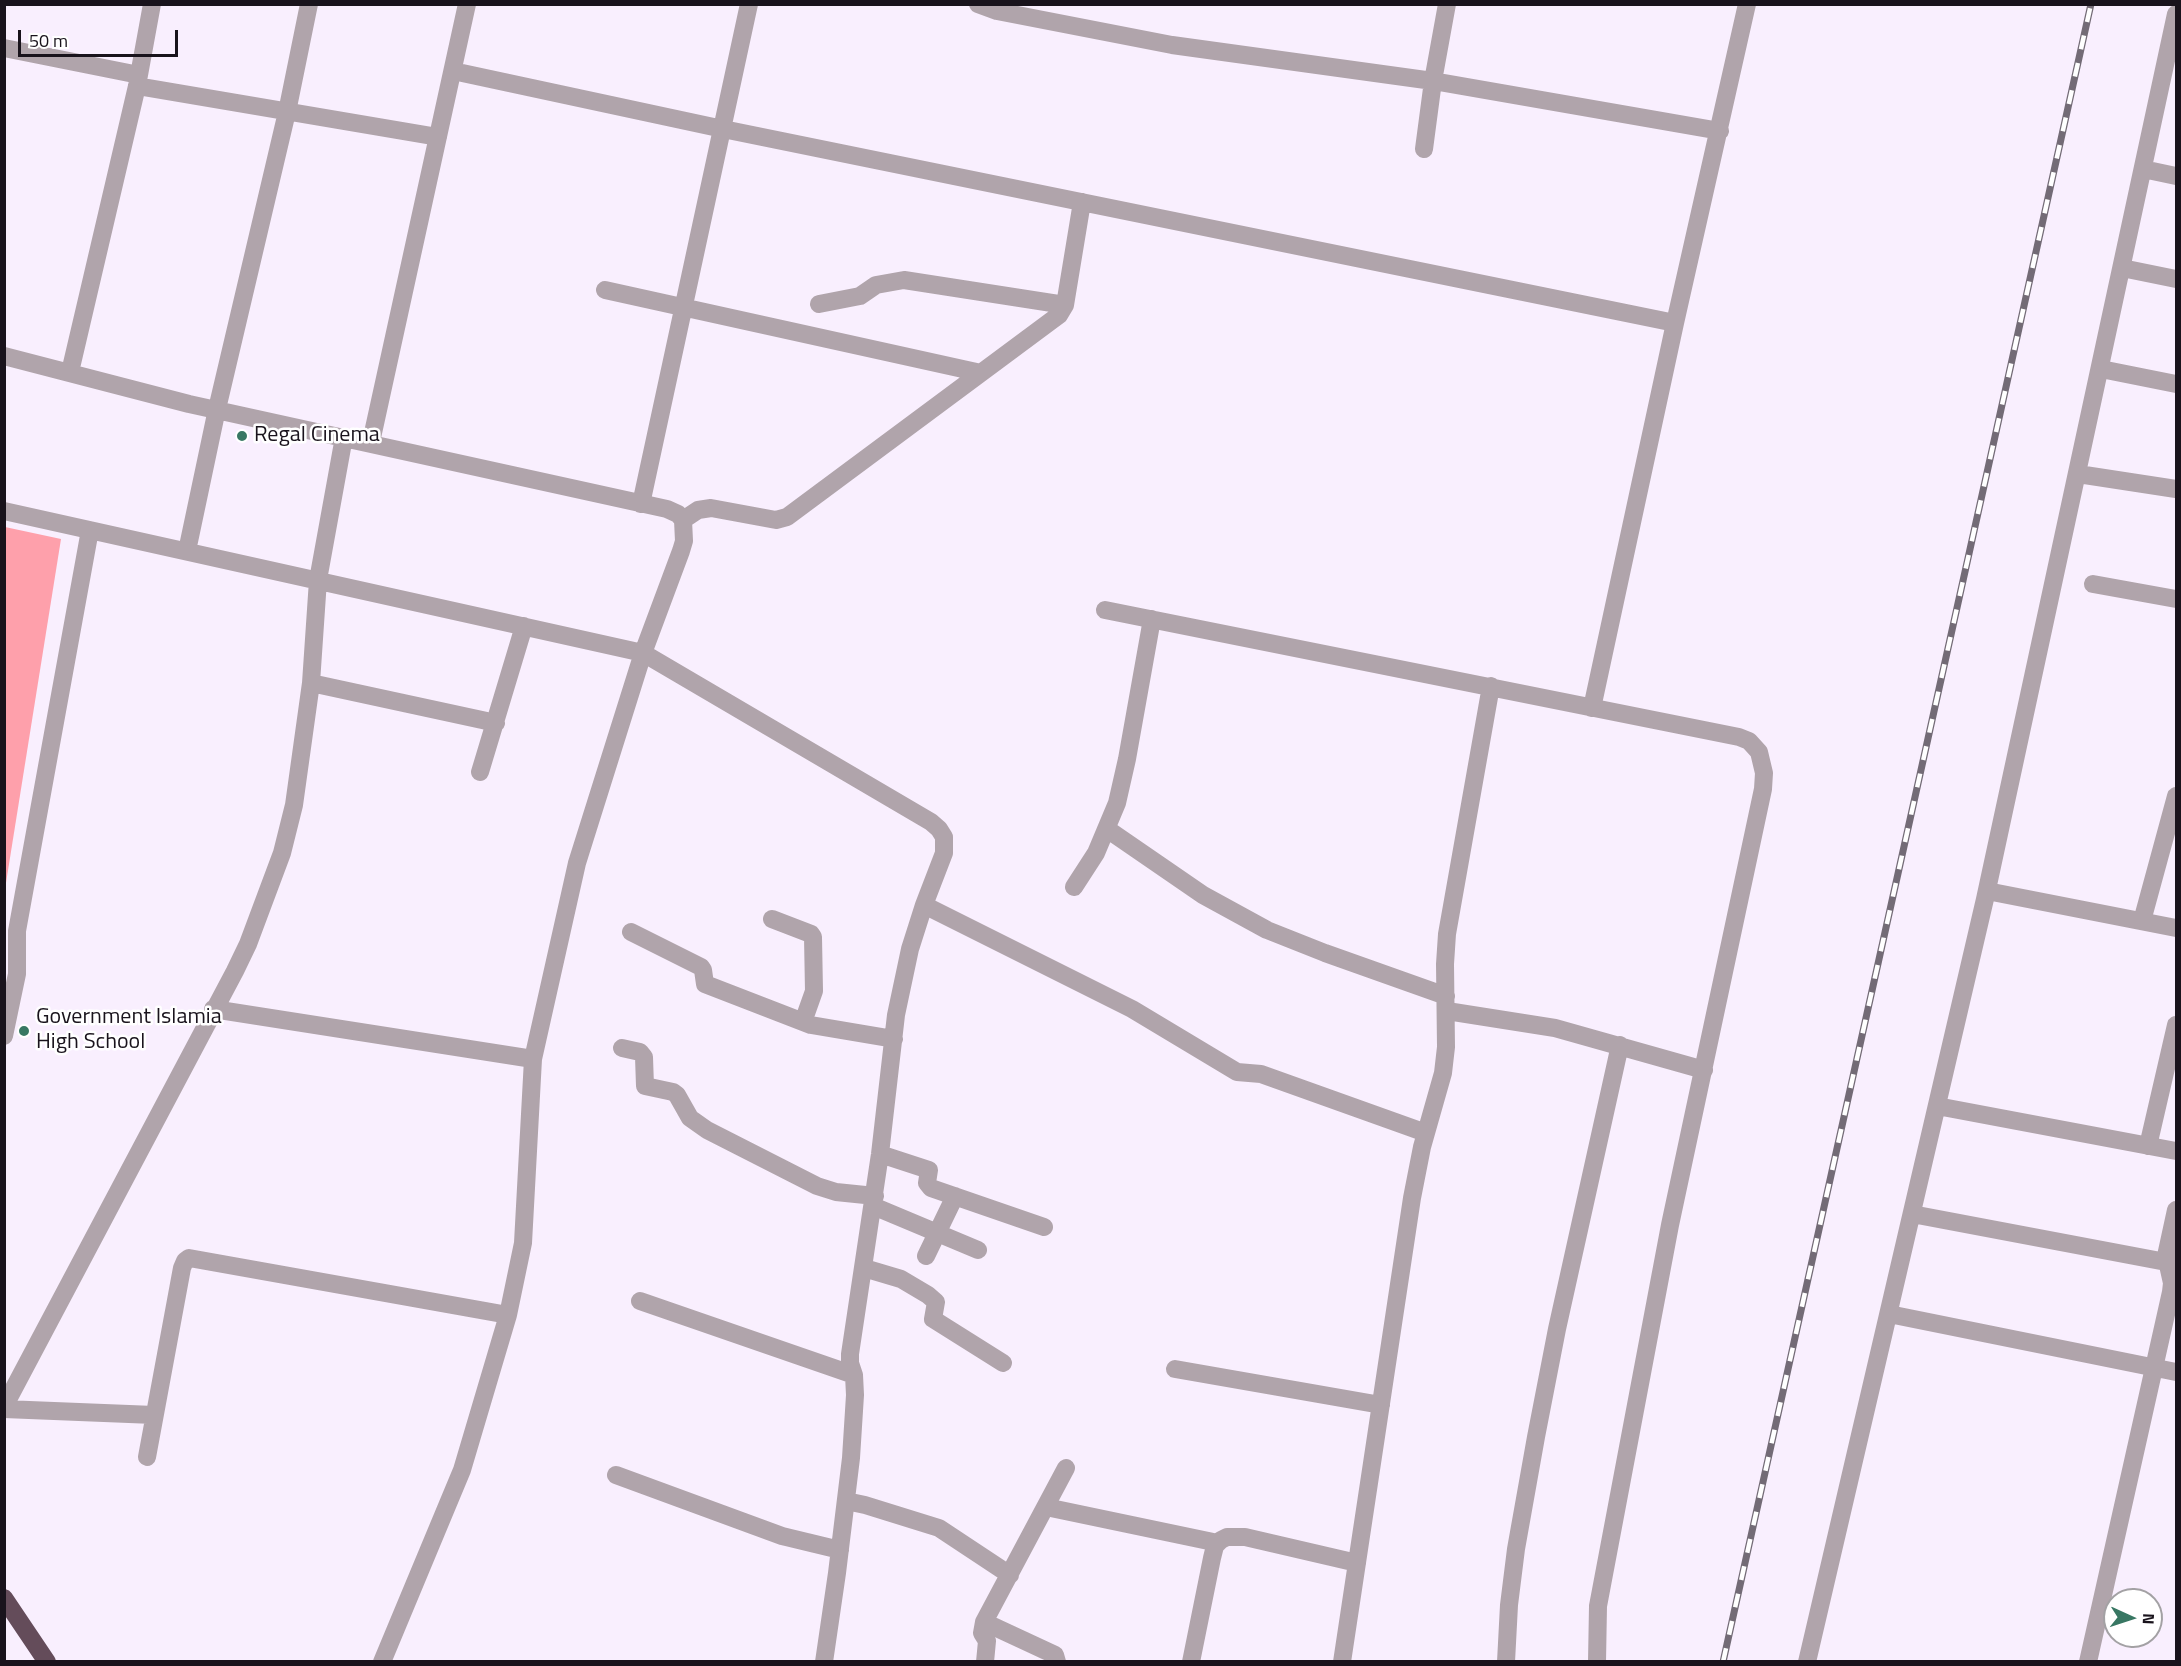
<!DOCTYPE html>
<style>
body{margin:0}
#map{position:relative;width:2181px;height:1666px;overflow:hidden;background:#f9effe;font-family:"Titillium Web",sans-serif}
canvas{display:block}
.frame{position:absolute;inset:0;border:6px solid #19131c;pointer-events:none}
.north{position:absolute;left:2103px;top:1588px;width:60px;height:60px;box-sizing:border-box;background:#fff;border:2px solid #a3a1a4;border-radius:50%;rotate:93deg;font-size:16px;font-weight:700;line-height:24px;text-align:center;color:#19131c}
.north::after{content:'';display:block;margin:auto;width:21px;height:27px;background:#387763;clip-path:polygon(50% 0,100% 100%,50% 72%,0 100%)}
.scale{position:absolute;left:18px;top:30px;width:160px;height:27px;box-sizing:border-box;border:3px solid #19131c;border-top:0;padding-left:8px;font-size:18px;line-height:21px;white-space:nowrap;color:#19131c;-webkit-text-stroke:4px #fff;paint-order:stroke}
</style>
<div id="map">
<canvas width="2181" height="1666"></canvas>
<div class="frame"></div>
<div class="north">N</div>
<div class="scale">50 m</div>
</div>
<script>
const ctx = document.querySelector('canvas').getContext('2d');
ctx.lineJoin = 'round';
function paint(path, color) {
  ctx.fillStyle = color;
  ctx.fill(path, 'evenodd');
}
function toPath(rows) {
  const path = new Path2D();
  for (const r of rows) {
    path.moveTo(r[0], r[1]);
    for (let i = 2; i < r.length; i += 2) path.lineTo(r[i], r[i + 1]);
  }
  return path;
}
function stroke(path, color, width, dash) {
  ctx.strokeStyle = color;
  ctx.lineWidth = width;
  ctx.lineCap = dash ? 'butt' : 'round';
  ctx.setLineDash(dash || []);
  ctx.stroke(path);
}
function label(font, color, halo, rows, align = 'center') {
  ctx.font = font + ' "Titillium Web",sans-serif';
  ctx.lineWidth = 5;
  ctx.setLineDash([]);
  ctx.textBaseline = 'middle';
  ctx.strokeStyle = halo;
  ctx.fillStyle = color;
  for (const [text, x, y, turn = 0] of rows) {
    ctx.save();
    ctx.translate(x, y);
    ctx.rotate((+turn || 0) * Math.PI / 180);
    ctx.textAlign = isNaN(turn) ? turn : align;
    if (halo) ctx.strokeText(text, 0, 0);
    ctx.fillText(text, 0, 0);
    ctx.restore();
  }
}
paint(toPath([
 [5,527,61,539,5,889,4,527]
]), '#fea0ab');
stroke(toPath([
 [978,4,997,11,1172,45,1433,81,1720,131],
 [4,48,139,75],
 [453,71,723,129,1675,323],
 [137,86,438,137],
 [1424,149,1433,81,1447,4],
 [2143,169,2176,176],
 [2122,268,2176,279],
 [605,290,981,373],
 [819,304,860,296,876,285,904,280,1065,305],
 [4,356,189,404,667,509,678,514,683,520,684,541,681,551,643,653,577,863,533,1059,523,1243,508,1315,462,1470,382,1662],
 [2101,369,2176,384],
 [70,372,137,86,152,4],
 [371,442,467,4],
 [2078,474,2176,489],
 [641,504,749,4],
 [4,511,643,653,931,822,939,829,944,837,944,853,924,905,910,949,896,1015,880,1154,850,1354,850,1363,854,1375,855,1395,851,1458,837,1573,824,1662],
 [683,520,698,510,711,508,776,520,787,517,1059,315,1065,305,1082,202],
 [187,551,217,409,287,112,309,4],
 [2093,584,2176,599],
 [1105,610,1739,737,1749,741,1759,752,1764,773,1763,789,1670,1225,1598,1606,1597,1662],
 [311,683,496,723],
 [1592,708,1675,323,1747,4],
 [480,772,524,626],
 [1107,829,1203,895,1267,930,1325,953,1446,996],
 [1074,887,1096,853,1117,803,1127,759,1152,619],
 [1987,891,2176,928],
 [924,905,1132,1009,1237,1072,1261,1074,1426,1133],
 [772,919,811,934,813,937,814,991,803,1022],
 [2142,921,2176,796],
 [631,932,701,967,703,970,705,984,811,1025,894,1039],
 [213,1009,533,1059],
 [1447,1011,1555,1028,1704,1070],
 [4,1036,17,974,17,931,90,530],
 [622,1048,640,1052,644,1057,645,1086,673,1092,677,1095,690,1118,707,1130,817,1186,836,1192,875,1196],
 [1937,1106,2176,1151],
 [2148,1146,2176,1025],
 [880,1154,929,1170,927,1183,931,1188,1044,1227],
 [873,1206,978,1250],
 [1912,1214,2166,1262],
 [926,1256,955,1196],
 [864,1268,901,1279,928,1295,936,1302,933,1319,1003,1363],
 [640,1301,854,1375],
 [1889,1314,2176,1372],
 [1175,1369,1381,1405],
 [4,1407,235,971,248,944,282,853,294,805,311,683,318,580,344,437],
 [4,1409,154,1415],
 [147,1457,182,1268,185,1261,189,1258,508,1315],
 [616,1475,782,1536,840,1550],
 [846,1501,865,1505,939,1528,1010,1575],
 [1046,1507,1218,1543],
 [984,1622,1055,1655,1057,1662],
 [985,1662,987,1641,982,1633,984,1622,1066,1468],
 [1191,1662,1212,1558,1215,1546,1221,1540,1227,1537,1245,1537,1357,1563],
 [1342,1662,1412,1198,1422,1147,1443,1073,1446,1047,1445,964,1447,934,1491,686],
 [1506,1662,1509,1605,1516,1549,1536,1437,1557,1329,1620,1045],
 [1807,1662,1985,899,2176,14],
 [2088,1662,2171,1292,2172,1283,2166,1256,2176,1210]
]), '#b0a4ab', 18);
stroke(toPath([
 [4,1598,47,1662]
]), '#644c5a', 18);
const rail = toPath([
 [1723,1662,2091,4]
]);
stroke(rail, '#736b76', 7);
stroke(rail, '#fff', 4.5, [14]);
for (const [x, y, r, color] of [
 [242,436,6,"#387763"],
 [24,1031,6,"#387763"]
]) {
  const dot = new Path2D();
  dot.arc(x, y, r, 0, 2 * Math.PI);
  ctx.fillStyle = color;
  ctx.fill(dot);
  stroke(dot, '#fff', 2);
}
label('22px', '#19131c', '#fff', [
 ["Regal Cinema",254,436],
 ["Government Islamia",36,1018],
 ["High School",36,1043]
], 'left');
</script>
